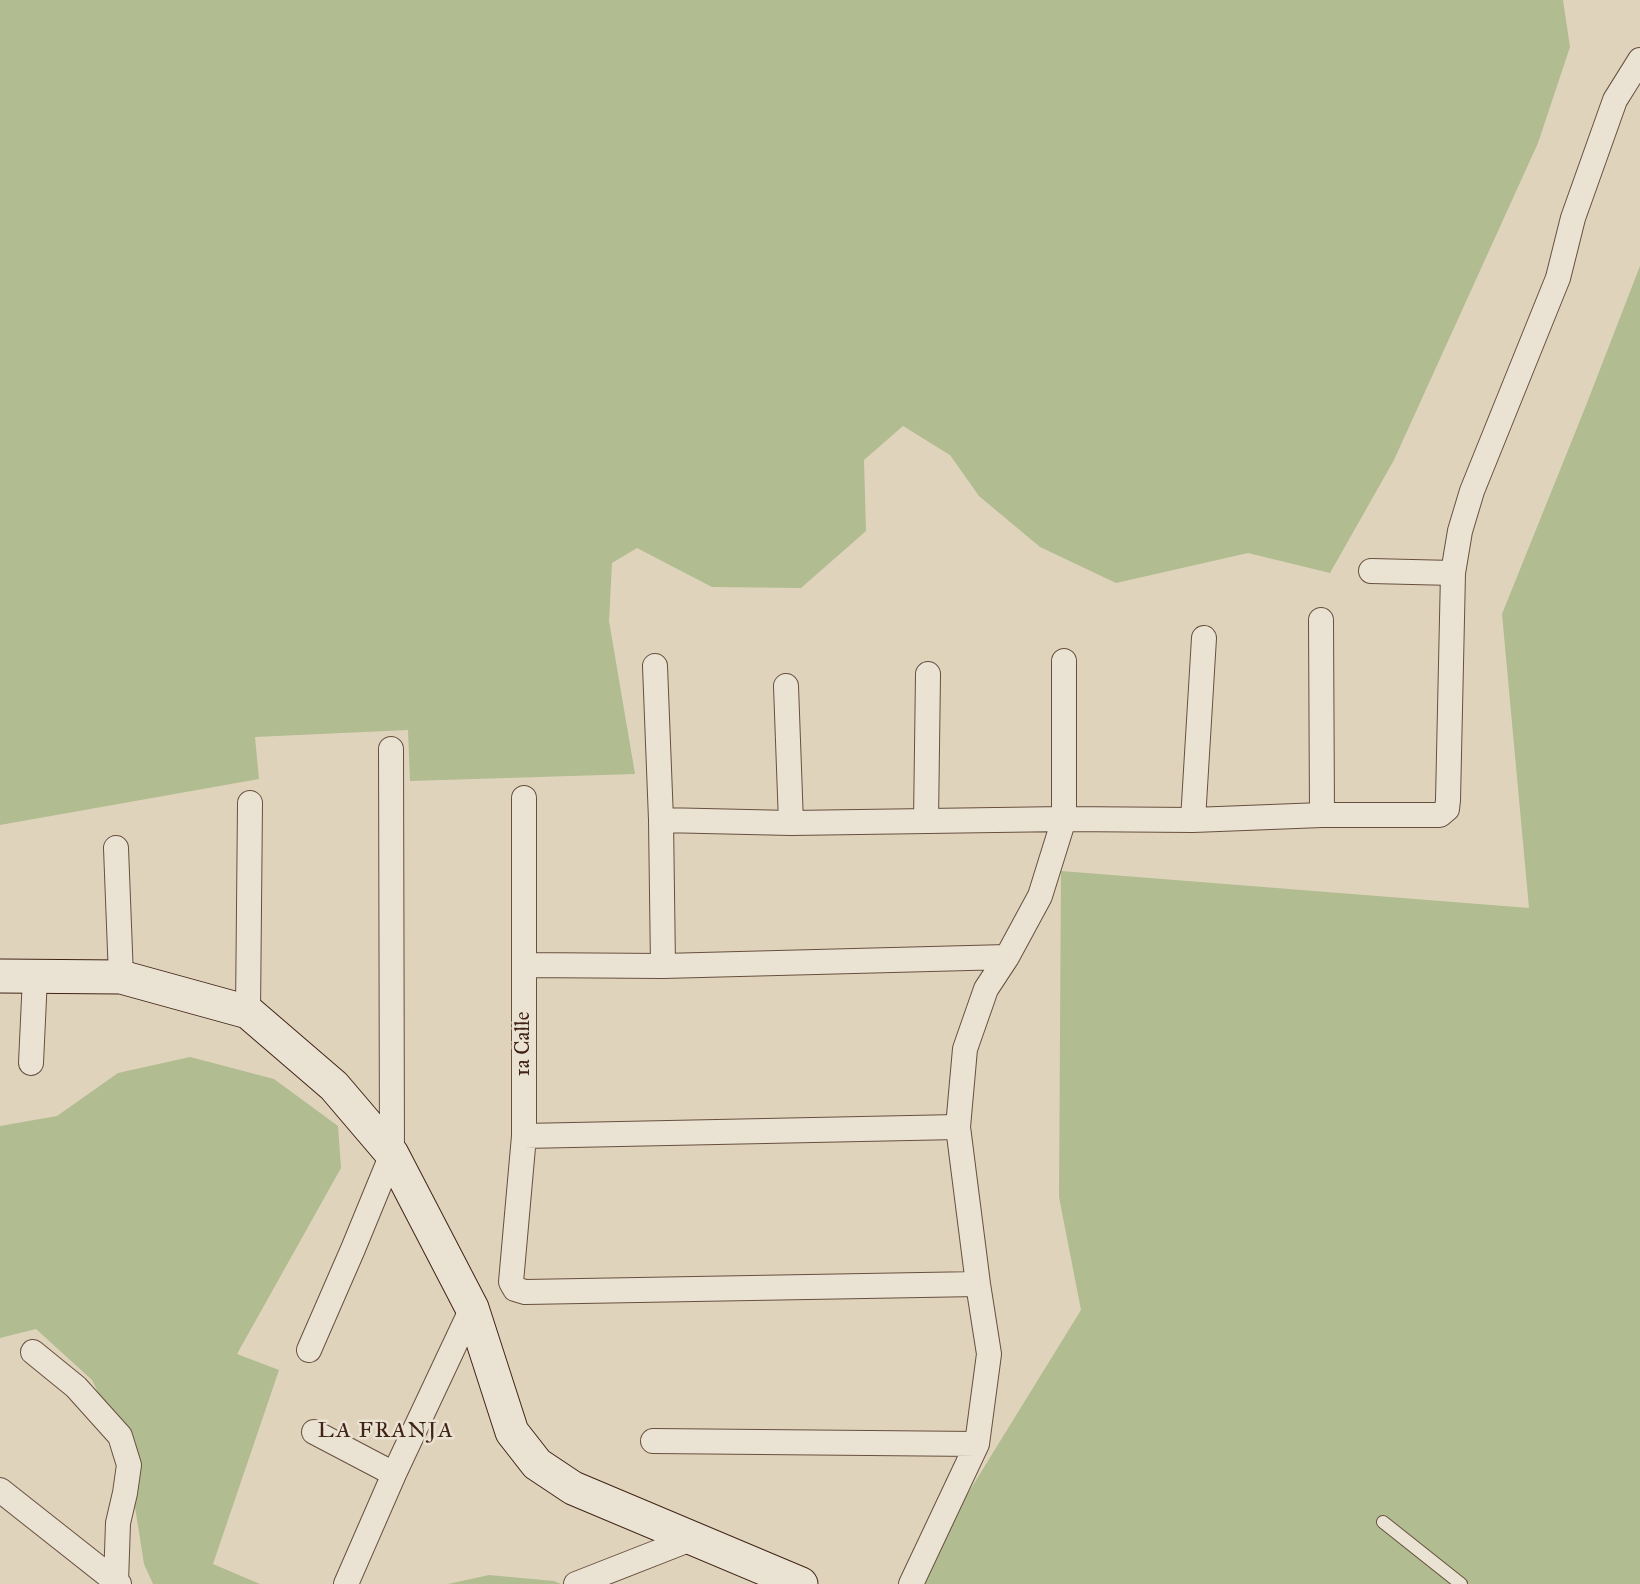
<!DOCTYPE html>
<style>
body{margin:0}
canvas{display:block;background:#dfd3bb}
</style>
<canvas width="1640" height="1584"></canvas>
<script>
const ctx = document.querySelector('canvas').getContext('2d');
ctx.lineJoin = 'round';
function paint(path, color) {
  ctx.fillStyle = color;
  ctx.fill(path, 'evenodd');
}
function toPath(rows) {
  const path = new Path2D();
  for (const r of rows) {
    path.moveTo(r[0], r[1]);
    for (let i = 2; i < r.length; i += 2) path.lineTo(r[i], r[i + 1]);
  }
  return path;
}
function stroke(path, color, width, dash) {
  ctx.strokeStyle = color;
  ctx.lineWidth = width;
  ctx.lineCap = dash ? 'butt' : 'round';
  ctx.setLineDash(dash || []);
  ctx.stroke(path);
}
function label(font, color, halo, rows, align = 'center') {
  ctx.font = font + ' "IM FELL Great Primer",serif';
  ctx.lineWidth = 5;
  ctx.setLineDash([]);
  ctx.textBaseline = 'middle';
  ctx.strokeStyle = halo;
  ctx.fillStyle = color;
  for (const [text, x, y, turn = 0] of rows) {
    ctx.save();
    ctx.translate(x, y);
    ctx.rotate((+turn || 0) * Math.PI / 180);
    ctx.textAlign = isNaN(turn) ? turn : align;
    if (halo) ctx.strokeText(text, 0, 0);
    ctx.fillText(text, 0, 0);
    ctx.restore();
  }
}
paint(toPath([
 [0,0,1563,0,1570,47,1538,143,1394,460,1330,573,1248,553,1116,583,1040,547,979,496,950,455,903,426,864,460,866,531,801,588,712,587,637,548,612,563,609,621,635,774,410,781,408,730,255,737,259,779,0,825],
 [1640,266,1640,1584,912,1584,1081,1310,1059,1197,1061,871,1529,908,1502,614,1585,408],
 [190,1057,274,1079,338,1126,341,1168,237,1354,279,1370,213,1564,260,1584,153,1584,144,1564,126,1450,92,1380,36,1329,0,1338,0,1126,57,1116,118,1073],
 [489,1575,554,1581,561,1584,448,1584]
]), '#b1bc91');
const lane = toPath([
 [1383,1522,1461,1584]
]);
const street = toPath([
 [1371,571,1453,573],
 [1321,620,1322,815],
 [655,666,661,820,663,966],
 [786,686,791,823],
 [524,798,524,1136,511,1282,515,1289,525,1292,978,1284],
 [661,820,791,823,1064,819,1193,820,1322,815,1440,815,1447,809,1448,800,1453,573,1460,531,1472,491,1558,278,1573,218,1615,100,1640,60],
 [1193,820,1204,638],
 [926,821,928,674],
 [116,848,121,977],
 [524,965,663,966,1007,957],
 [248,1012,250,803],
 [31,1063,35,977],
 [524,1136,958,1127],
 [309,1350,353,1249,392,1154,391,749],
 [33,1352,76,1387,120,1436,129,1465,125,1493,118,1523,116,1582],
 [314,1432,394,1474],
 [653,1441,977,1444],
 [0,1490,119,1584],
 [346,1584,394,1474,472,1308],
 [576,1584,691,1539],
 [911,1584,977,1444,989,1354,978,1284,958,1127,965,1049,986,989,1007,957,1040,896,1064,819,1064,661]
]);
const secondary = toPath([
 [0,976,121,977,248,1012,334,1086,392,1154,472,1308,512,1432,537,1464,573,1488,801,1584]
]);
stroke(lane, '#68503f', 14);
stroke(street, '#68503f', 26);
stroke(secondary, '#412416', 35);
stroke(lane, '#eae2d3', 12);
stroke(street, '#eae2d3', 24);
stroke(secondary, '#eae2d3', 33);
label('21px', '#412416', '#eae2d3', [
 ["1a Calle",524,1044,-90]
]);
ctx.letterSpacing = '1.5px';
label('22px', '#412416', '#eae2d3', [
 ["LA FRANJA",386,1432]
]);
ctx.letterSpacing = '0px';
</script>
